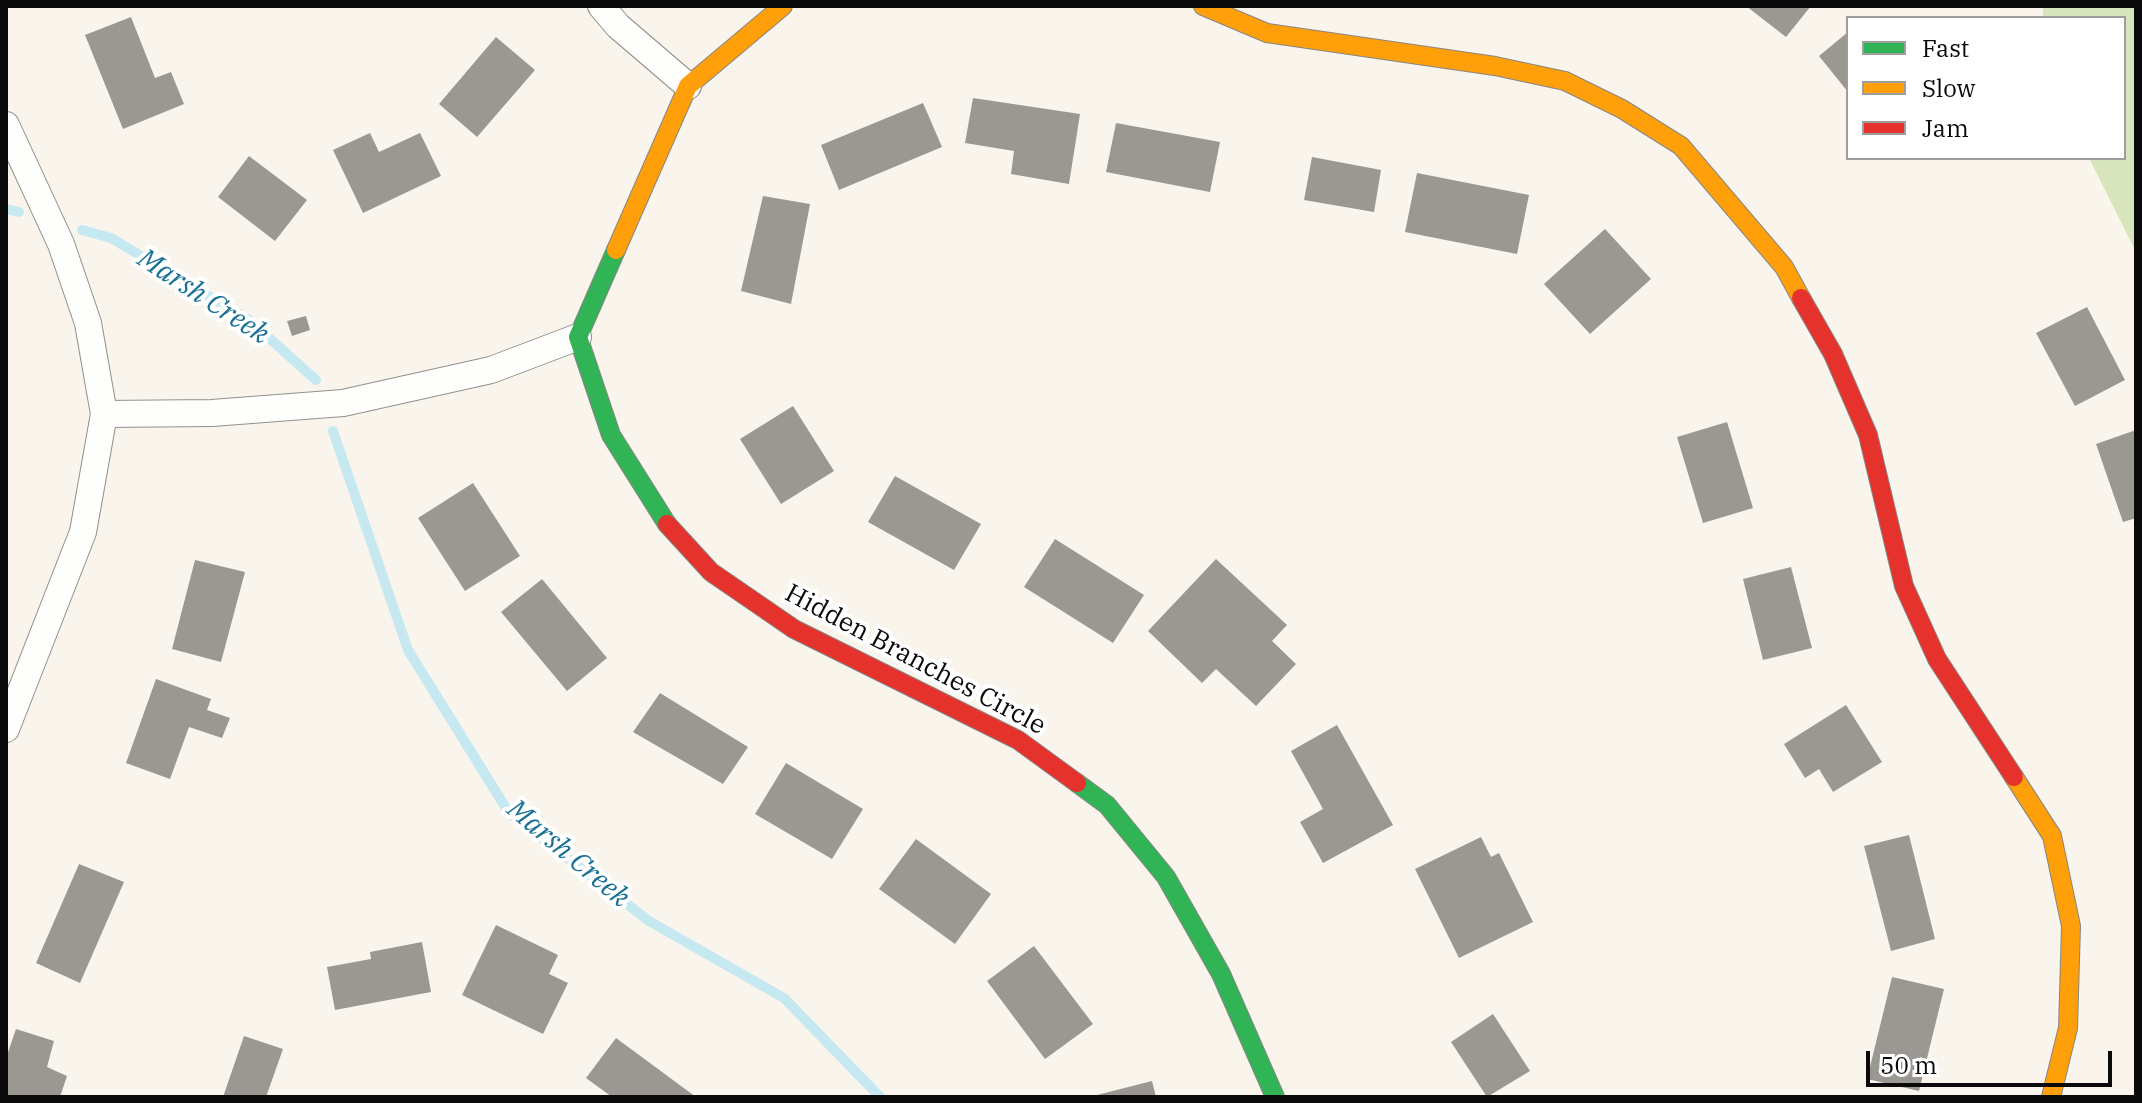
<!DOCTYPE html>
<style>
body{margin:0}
#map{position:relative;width:2142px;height:1103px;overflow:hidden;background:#f9f5ed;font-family:"IBM Plex Serif",serif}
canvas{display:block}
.frame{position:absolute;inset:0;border:8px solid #0a0a0a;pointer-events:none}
.legend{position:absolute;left:1846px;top:16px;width:280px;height:144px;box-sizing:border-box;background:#fff;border:2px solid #9d9d9d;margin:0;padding:10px 14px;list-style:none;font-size:24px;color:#0a0a0a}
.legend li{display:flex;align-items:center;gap:16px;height:40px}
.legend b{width:40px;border:2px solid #9d9d9d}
.scale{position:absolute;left:1866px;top:1051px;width:246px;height:36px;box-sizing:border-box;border:4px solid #0a0a0a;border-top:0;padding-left:10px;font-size:24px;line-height:28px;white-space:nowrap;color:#0a0a0a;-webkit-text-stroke:6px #fff;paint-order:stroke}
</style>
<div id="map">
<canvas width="2142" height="1103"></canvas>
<div class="frame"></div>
<ul class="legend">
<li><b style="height:10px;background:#30b455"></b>Fast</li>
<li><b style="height:10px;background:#ff9f0a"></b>Slow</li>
<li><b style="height:10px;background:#e5322d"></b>Jam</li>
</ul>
<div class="scale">50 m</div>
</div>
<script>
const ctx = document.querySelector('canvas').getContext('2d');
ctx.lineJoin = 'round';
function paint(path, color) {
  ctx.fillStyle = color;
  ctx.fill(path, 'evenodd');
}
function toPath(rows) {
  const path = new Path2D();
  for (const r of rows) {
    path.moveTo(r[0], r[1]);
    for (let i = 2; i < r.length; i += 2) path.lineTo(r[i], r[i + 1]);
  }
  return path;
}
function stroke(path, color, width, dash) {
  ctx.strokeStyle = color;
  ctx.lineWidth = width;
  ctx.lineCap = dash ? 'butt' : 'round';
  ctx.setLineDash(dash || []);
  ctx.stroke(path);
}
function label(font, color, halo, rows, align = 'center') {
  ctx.font = font + ' "IBM Plex Serif",serif';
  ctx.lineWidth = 8;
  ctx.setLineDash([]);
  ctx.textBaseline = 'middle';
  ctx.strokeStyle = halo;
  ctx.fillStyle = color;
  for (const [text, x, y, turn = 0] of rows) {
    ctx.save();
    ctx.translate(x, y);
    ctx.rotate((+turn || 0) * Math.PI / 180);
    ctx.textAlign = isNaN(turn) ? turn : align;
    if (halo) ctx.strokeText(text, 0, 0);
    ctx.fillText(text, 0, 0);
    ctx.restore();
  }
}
paint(toPath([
 [2043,6,2136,6,2136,252,2089,158,2124,158,2124,18,2043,18]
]), '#d7e4bc');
stroke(toPath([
 [6,209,19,212],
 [82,230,111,238,249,320,316,380],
 [333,431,408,650,509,813,649,921,784,998,880,1097]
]), '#c5e8f1', 10);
paint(toPath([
 [1746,6,1811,6,1786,37],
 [131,17,155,78,171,72,184,104,123,129,85,35],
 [1848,32,1848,92,1819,56],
 [496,37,535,70,477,137,439,104],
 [973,98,1080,114,1069,184,1011,174,1014,151,965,143],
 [923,103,942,147,839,190,821,145],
 [1116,123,1220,142,1210,192,1106,172],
 [370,133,379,152,420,133,441,176,363,213,333,150],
 [249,156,307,200,275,241,218,197],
 [1312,157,1381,170,1374,212,1304,200],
 [1417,173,1529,195,1517,254,1405,232],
 [763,196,810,204,791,304,741,291],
 [1605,229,1651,279,1590,334,1544,284],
 [2087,307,2125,380,2075,406,2036,333],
 [306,316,310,330,292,336,287,321],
 [793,406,834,471,781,504,740,439],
 [1727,422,1753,508,1703,523,1677,437],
 [2136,430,2136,518,2123,522,2096,444],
 [895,476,981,524,954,570,868,522],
 [473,483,520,556,465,591,418,518],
 [1055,539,1144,595,1113,643,1024,587],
 [1216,559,1287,625,1272,641,1296,664,1256,706,1216,669,1202,683,1148,631],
 [195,560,245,572,221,662,172,649],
 [1791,567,1812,648,1763,660,1743,579],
 [542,579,607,658,567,691,501,612],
 [156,679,211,699,207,710,230,718,222,738,189,727,170,779,126,763],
 [660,693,748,747,723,784,633,732],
 [1846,705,1882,762,1833,792,1819,769,1805,778,1784,744],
 [1337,725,1393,825,1323,863,1300,822,1323,809,1291,751],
 [786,763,863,809,832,859,755,814],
 [1909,835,1935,939,1891,951,1864,846],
 [1481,837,1491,857,1499,853,1533,922,1459,958,1415,869],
 [916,839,991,894,955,944,879,889],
 [79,864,124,882,80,983,36,963],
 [496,925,558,955,549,974,568,983,543,1034,462,995],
 [422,942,431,992,335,1010,327,967,371,959,370,952],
 [1034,946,1093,1024,1045,1059,987,981],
 [1892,977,1944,989,1919,1091,1867,1079],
 [1493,1014,1530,1071,1487,1097,1451,1042],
 [16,1029,54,1041,47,1067,67,1076,60,1097,6,1097,6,1058],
 [244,1036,283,1049,266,1097,223,1097],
 [616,1038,696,1097,612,1097,586,1078],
 [1152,1081,1156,1097,1093,1097,1093,1096]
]), '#9b9894');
const street = toPath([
 [601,6,618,26,688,86],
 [6,125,61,244,88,323,104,414,83,532,6,729],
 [104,414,212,413,343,403,491,370,578,337]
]);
const fast = toPath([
 [616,250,578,337,611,435,667,524],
 [1077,783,1107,805,1166,877,1221,974,1275,1097]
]);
const slow = toPath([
 [1203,6,1267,33,1495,66,1565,81,1622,109,1681,146,1784,267,1801,298],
 [616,250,688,86,783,6],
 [2014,777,2052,836,2071,926,2068,1028,2051,1097]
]);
const jam = toPath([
 [1801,298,1833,354,1868,435,1904,586,1937,659,2014,777],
 [667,524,711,572,794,629,1018,740,1077,783]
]);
stroke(street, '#92908c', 28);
stroke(fast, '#888683', 20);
stroke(slow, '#888683', 20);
stroke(jam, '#888683', 20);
stroke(street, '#fefefc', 26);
stroke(fast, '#30b455', 18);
stroke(slow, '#ff9f0a', 18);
stroke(jam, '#e5322d', 18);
label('26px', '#0a0a0a', '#fff', [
 ["Hidden Branches Circle",915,660,28]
]);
label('italic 28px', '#1a7195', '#fff', [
 ["Marsh Creek",203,297,33],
 ["Marsh Creek",568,854,40]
]);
</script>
